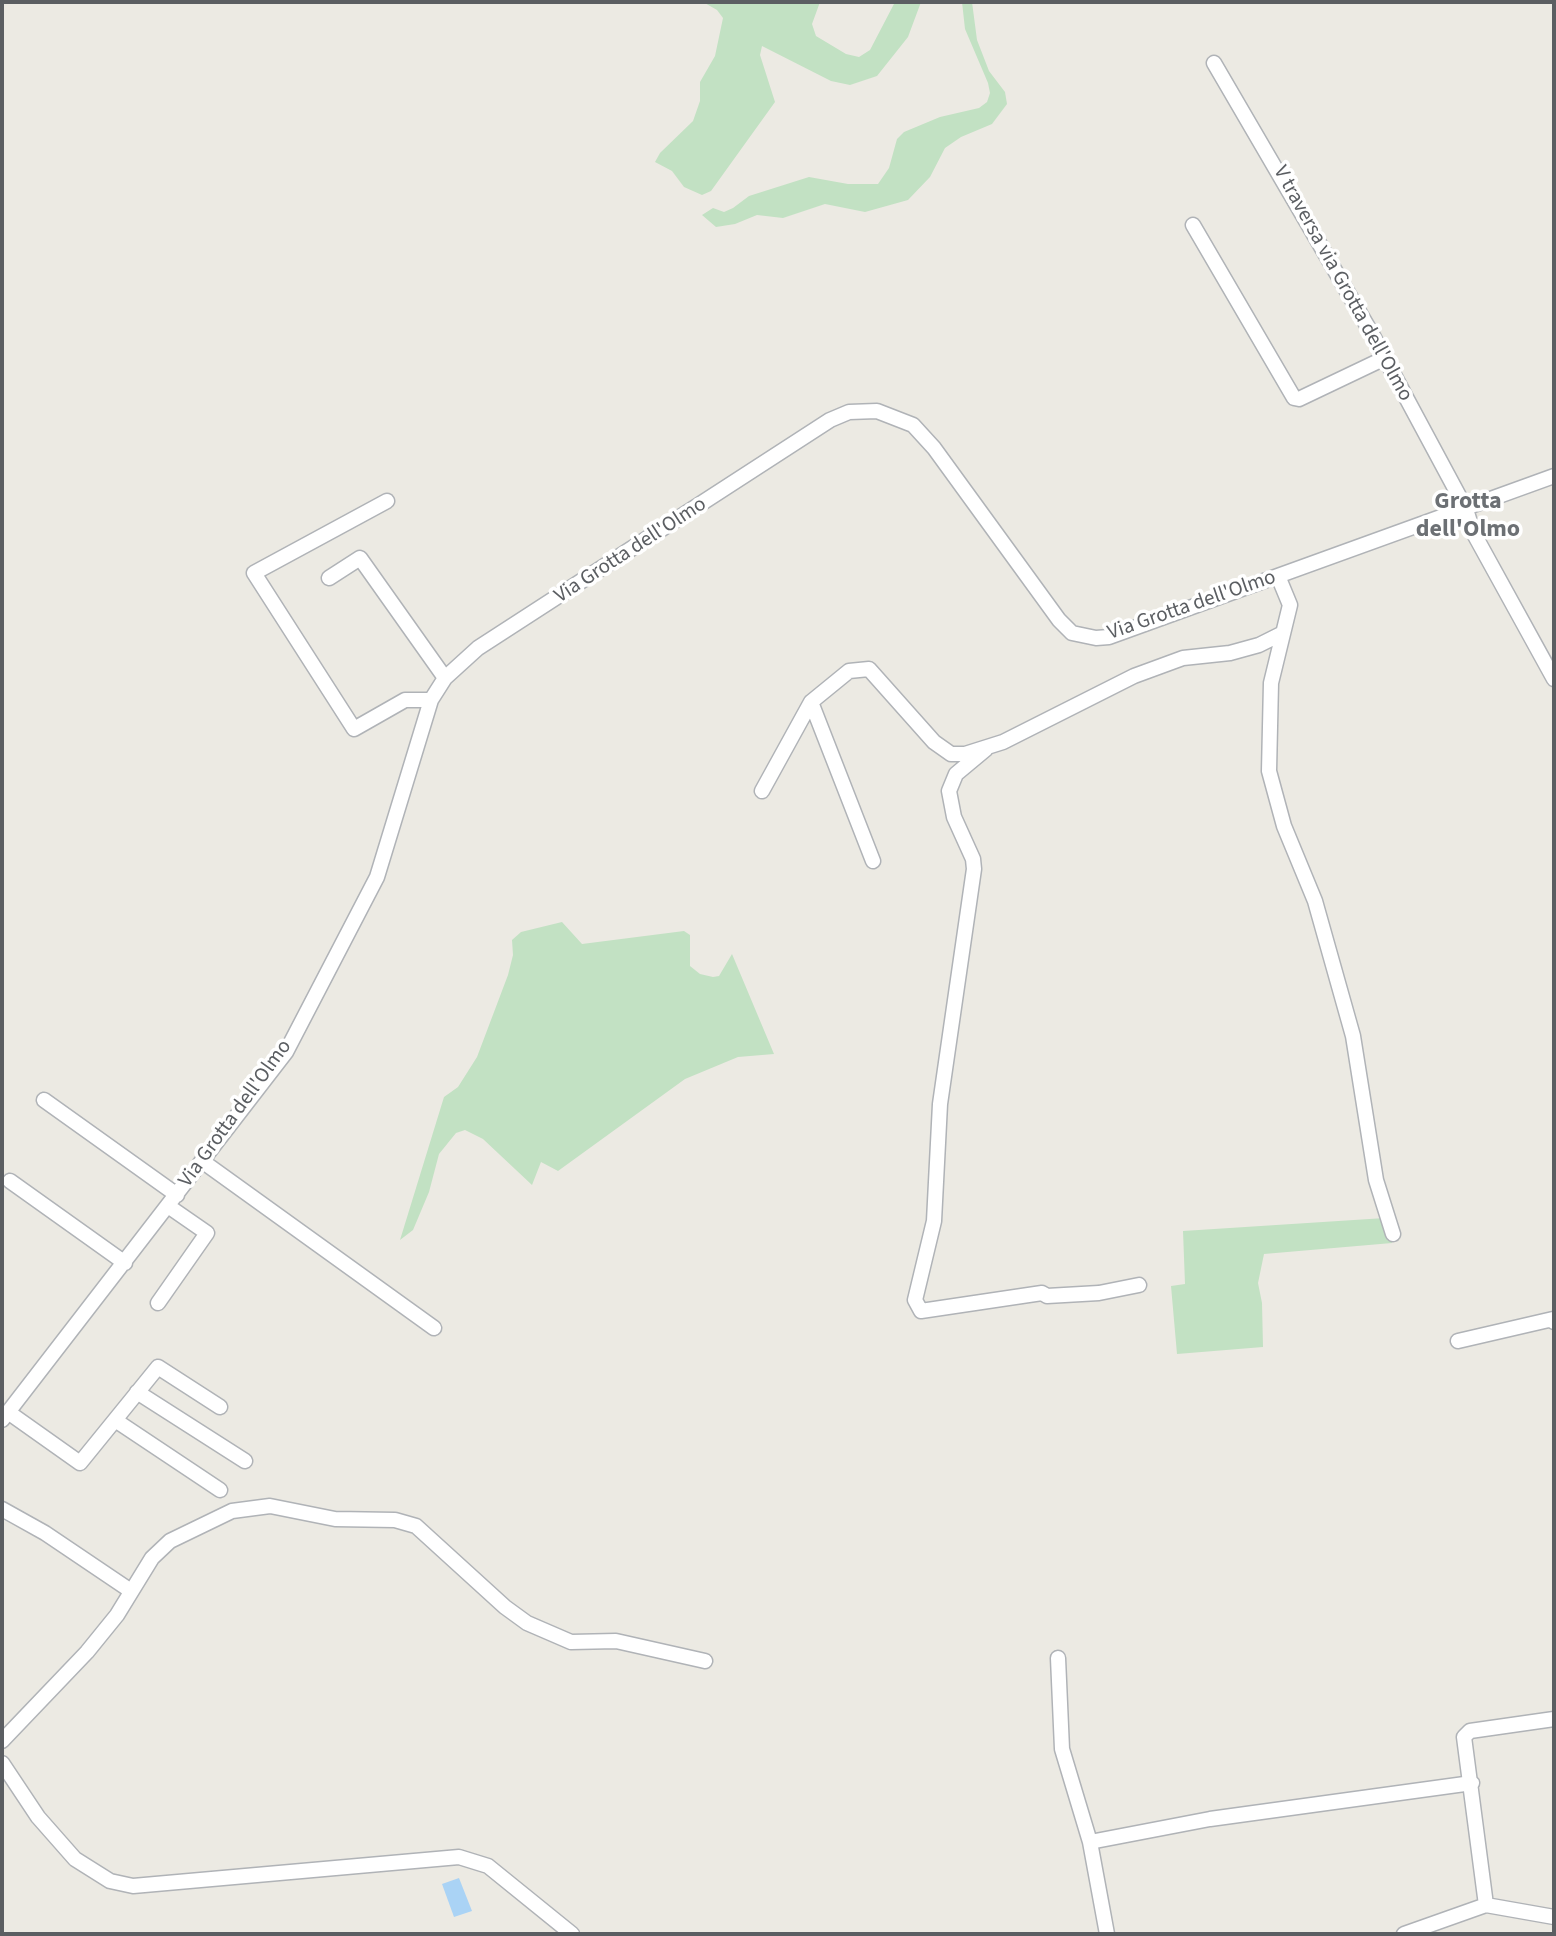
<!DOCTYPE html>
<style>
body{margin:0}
#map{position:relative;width:1556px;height:1936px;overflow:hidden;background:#eceae3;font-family:"Source Sans 3",sans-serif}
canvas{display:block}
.frame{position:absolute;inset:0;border:4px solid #5b5e62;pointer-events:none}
</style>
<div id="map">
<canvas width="1556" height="1936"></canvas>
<div class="frame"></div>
</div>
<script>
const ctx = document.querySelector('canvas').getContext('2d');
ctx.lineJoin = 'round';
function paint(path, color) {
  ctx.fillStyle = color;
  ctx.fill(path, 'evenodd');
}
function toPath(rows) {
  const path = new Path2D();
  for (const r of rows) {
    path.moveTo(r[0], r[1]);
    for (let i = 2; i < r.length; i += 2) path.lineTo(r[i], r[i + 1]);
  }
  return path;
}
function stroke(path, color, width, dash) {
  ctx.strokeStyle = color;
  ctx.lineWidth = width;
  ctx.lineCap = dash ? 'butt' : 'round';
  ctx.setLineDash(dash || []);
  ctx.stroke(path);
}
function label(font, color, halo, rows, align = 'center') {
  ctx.font = font + ' "Source Sans 3",sans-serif';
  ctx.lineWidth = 7;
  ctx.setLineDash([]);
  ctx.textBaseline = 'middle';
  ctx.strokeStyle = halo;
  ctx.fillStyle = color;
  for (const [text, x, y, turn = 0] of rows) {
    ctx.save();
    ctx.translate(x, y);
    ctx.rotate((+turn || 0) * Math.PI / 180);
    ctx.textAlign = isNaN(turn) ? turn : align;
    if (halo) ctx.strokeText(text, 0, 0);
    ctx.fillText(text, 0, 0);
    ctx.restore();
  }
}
paint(toPath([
 [703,2,820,2,812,24,816,36,846,54,859,57,870,50,895,2,921,2,908,37,877,76,850,85,831,81,762,46,760,55,775,102,711,191,702,195,684,187,672,171,655,162,660,153,693,121,700,101,700,82,715,56,723,18,717,10],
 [962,2,972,2,977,40,989,71,1005,92,1007,104,992,124,961,137,945,148,930,177,908,200,865,212,825,204,783,218,757,215,735,224,716,227,702,215,713,208,724,212,733,208,749,196,809,177,848,184,878,184,889,168,897,139,904,132,940,117,979,108,987,102,990,93,988,83,965,29],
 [562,922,582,944,684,931,690,935,690,966,700,974,713,977,719,976,732,954,774,1054,738,1057,685,1079,558,1171,541,1162,532,1185,483,1139,465,1130,456,1133,439,1154,429,1192,413,1230,400,1240,444,1097,458,1087,477,1057,508,975,513,955,512,940,521,932],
 [1385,1218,1392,1243,1264,1254,1258,1283,1262,1303,1263,1347,1177,1354,1171,1286,1185,1284,1183,1231]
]), '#c2e1c3');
paint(toPath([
 [459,1878,472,1911,454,1917,442,1884]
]), '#aad3f5');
const minor = toPath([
 [1214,63,1372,334,1466,509,1473,532,1554,679],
 [1193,225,1294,398,1299,399,1385,358],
 [387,501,254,573,354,729,405,700,431,700],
 [1278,576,1290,605,1271,683,1269,771,1284,826,1315,901,1353,1036,1376,1180,1393,1234],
 [329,578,360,558,445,678],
 [811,702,873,861],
 [986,749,956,774,949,791,954,817,973,859,974,869,940,1104,934,1221,915,1300,921,1311,1042,1293,1047,1296,1099,1293,1139,1285],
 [762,791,811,702,849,671,869,669,934,742,951,754,965,754,1003,742,1134,676,1183,658,1230,653,1259,645,1281,634],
 [44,1100,177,1195],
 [202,1161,434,1328],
 [10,1181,125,1263],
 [158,1303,207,1233,168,1206],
 [1458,1341,1553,1319,1554,1322],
 [137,1392,245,1461],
 [8,1412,80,1463,158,1367,220,1407],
 [2,1420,286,1052,377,877,431,700,445,678,478,648,830,420,849,412,877,411,913,425,934,448,1059,620,1072,633,1096,638,1109,637,1554,476],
 [115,1420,220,1490],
 [2,1509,45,1533,131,1591],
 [1058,1658,1062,1749,1090,1842,1107,1934],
 [2,1741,87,1652,117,1615,152,1558,170,1541,232,1511,270,1506,335,1519,395,1520,416,1526,505,1607,527,1623,571,1642,616,1641,705,1661],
 [2,1763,38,1817,75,1859,110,1881,133,1886,459,1857,488,1866,572,1934],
 [1090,1842,1210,1819,1472,1783],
 [1486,1905,1464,1737,1470,1731,1554,1719],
 [1404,1934,1486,1905,1554,1917]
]);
stroke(minor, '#b0b3b7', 17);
stroke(minor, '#fff', 14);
label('21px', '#5b5e62', '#fff', [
 ["V traversa via Grotta dell'Olmo",1342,284,61],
 ["Via Grotta dell'Olmo",631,551,-33],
 ["Via Grotta dell'Olmo",1192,606,-19],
 ["Via Grotta dell'Olmo",236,1114,-54]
]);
label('bold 24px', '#6c7074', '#fff', [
 ["Grotta",1468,503],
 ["dell'Olmo",1468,531]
]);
</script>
